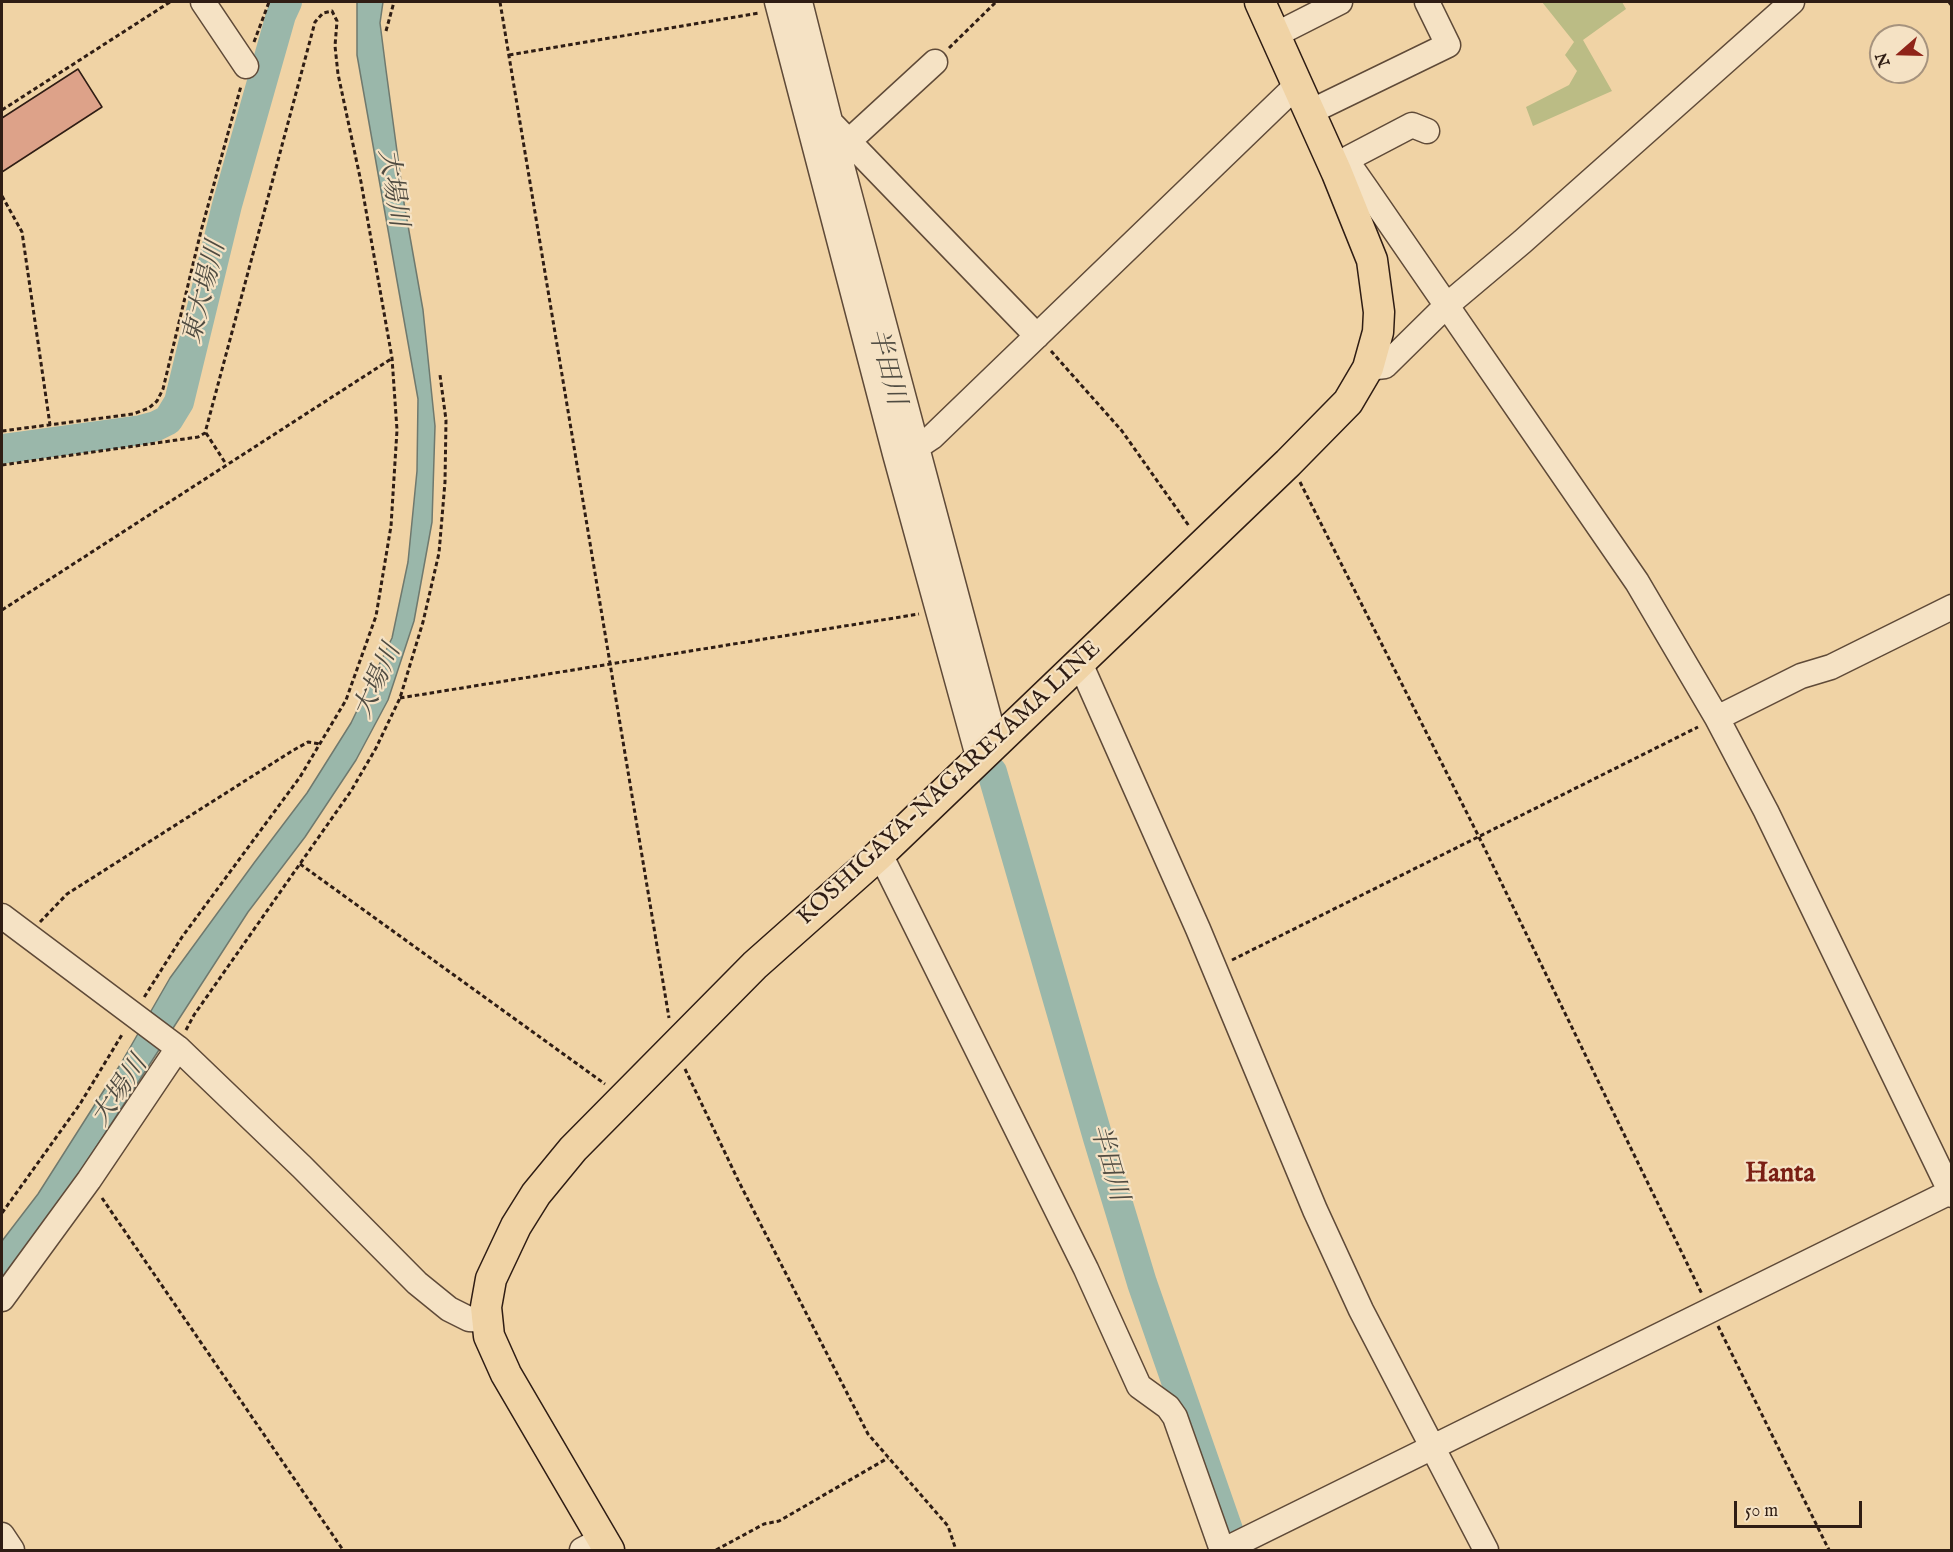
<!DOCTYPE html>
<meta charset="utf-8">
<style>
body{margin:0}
#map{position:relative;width:1953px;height:1552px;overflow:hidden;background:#f0d3a5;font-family:"IM FELL English",serif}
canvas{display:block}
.frame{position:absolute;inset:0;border:3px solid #2f1d14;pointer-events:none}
.north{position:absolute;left:1869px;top:24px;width:60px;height:60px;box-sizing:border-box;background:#f5e2c4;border:2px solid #a6937e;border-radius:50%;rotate:250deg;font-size:16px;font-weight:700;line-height:24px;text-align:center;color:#2f1d14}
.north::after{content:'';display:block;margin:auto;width:21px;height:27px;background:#8f2418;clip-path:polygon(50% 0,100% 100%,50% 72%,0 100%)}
.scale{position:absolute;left:1734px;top:1501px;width:128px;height:27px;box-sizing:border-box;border:3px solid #2f1d14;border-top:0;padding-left:8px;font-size:18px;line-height:21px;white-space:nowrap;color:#2f1d14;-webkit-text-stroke:4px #f5e2c4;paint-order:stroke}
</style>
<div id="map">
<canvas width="1953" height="1552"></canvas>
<div class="frame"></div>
<div class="north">N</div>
<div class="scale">50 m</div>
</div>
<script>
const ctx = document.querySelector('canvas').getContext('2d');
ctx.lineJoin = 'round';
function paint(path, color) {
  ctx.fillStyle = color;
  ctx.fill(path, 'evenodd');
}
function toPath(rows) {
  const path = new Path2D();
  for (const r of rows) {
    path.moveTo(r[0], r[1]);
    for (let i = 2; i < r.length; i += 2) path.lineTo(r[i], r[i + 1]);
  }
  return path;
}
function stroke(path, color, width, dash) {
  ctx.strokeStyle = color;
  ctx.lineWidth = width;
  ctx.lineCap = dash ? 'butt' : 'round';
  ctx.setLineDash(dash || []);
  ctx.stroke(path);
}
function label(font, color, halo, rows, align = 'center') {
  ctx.font = font + ' "IM FELL English","Noto Serif JP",serif';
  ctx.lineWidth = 4.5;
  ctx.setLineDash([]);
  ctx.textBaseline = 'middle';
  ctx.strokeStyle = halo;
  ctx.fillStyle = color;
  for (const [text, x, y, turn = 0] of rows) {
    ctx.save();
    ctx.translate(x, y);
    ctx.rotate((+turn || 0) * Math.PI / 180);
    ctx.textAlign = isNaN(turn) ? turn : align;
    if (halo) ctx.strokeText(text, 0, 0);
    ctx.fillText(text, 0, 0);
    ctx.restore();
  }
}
paint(toPath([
 [1542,2,1622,2,1626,9,1583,40,1612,91,1533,126,1526,107,1569,85,1577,71,1565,55,1574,42]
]), '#bbbc85');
const water = toPath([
 [357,2,383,2,380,23,386,70,404,203,423,310,435,426,432,522,414,621,388,700,356,760,305,837,248,912,2,1293,2,1241,38,1194,120,1065,170,978,254,863,307,793,351,723,392,638,408,562,417,471,418,399,357,55,357,2]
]);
paint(water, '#9ab7aa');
stroke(water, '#6f796e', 1.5);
stroke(toPath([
 [2,449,141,430,156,426,168,420,179,402,227,205,281,15,287,2],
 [992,772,1098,1138,1142,1283,1235,1550]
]), '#9ab7aa', 30);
const building = toPath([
 [78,69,102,107,2,172,2,118,78,69]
]);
paint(building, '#dda289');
stroke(building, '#2f1d14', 1.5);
const minor = toPath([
 [203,2,246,66],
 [777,2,895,454,979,760],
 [800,2,830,121,996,744],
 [1275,35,1340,2],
 [1310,112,1448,45,1427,2],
 [832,124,1037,336],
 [838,148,849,141,935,62],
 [1349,170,1349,158,1412,125,1427,131],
 [1337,173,1345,169,1353,170,1367,190,1637,582,1717,718,1766,811,1952,1195],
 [1368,368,1385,366,1446,306,1522,242,1792,2],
 [903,452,917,447,932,437,1297,85],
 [1080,663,1198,929,1315,1210,1361,1310,1486,1550],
 [1717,718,1801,676,1831,667,1952,607],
 [879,855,884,862,1086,1269,1139,1386,1168,1407,1175,1417,1222,1550],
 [2,916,178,1048,302,1167,417,1283,449,1309,469,1319,487,1320],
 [2,1299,89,1180,178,1048],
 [2,1535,12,1550],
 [582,1550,603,1539],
 [1224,1550,1952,1191]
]);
const major = toPath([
 [609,1550,506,1374,489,1336,486,1307,491,1279,516,1226,536,1194,573,1149,755,965,879,855,1288,463,1348,402,1368,368,1378,332,1379,312,1372,260,1337,173,1260,2]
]);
stroke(minor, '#5f4a38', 27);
stroke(major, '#2f1d14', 33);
stroke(toPath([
 [500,2,669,1018],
 [1949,2,1952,6],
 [386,31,394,2],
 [254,42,269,2],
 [949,48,996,2],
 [509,55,759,13],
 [2,110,170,2],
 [2,196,22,232,50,425],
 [1051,351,1122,431,1189,526],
 [2,431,133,414,149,408,157,401,163,389,201,231,241,86],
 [206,433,226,464],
 [2,465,198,437,205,433,315,22,323,13,332,11,337,21,335,46,338,74,361,182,392,358,397,430,391,526,376,616,346,700,300,777,182,937,143,999],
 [1300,482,1479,837,1702,1294],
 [2,610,391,359],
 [400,698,919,614],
 [300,864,605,1084],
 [40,922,67,894,292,751,308,742,320,744],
 [1232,960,1698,727],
 [186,1030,194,1015,351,791,376,748,400,698,423,622,439,553,445,482,446,420,440,375],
 [685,1069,739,1182,868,1434,948,1526,956,1550],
 [102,1198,343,1550],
 [2,1213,80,1104,123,1033],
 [1718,1326,1829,1550],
 [716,1550,764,1524,779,1521,888,1458]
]), '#2f1d14', 3, [4.5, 3]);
stroke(minor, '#f5e2c4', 24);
stroke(major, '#f0d3a5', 30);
label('24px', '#2f1d14', '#f5e2c4', [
 ["KOSHIGAYA-NAGAREYAMA LINE",950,784,-43]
]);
label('italic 26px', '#4f4b41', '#f5e2c4', [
 ["大場川",391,188,81],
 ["東大場川",206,293,-76],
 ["半田川",885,367,75],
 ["大場川",379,682,-66],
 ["大場川",121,1092,-56],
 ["半田川",1107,1163,74]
]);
label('bold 27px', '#7a1f14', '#f5e2c4', [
 ["Hanta",1780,1175]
]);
</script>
